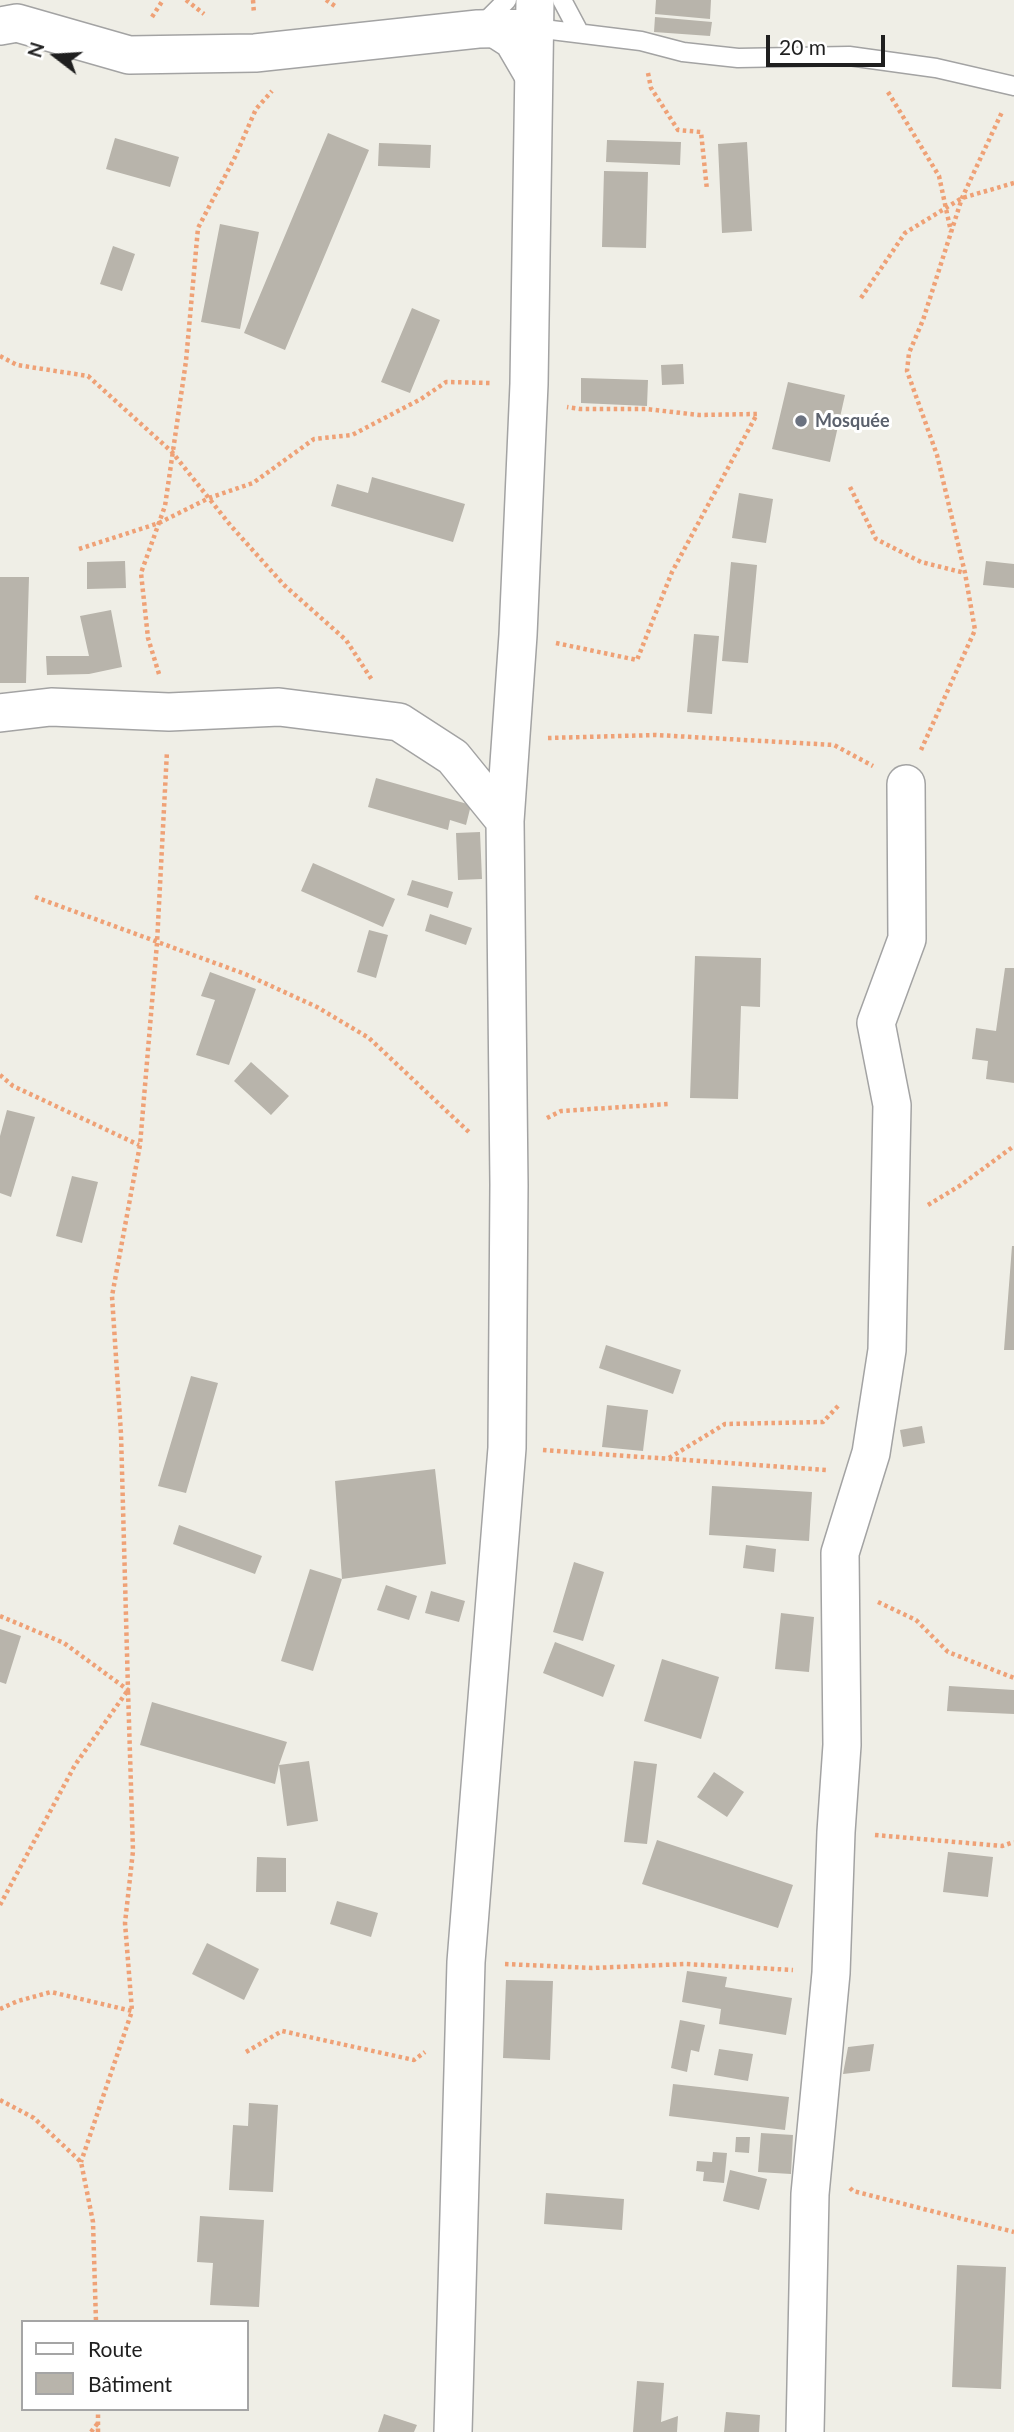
<!DOCTYPE html>
<meta charset="utf-8">
<style>
body{margin:0}
#map{position:relative;width:1014px;height:2432px;overflow:hidden;background:#efeee6;font-family:Lato,sans-serif}
canvas{display:block}
.legend{position:absolute;left:21px;top:2320px;width:228px;height:91px;box-sizing:border-box;background:#fff;border:2px solid #a5a5a5;margin:0;padding:9px 12px;list-style:none;font-size:21px;color:#1f1f1f}
.legend li{display:flex;align-items:center;gap:14px;height:35px}
.legend b{width:35px;border:2px solid #a5a5a5}
.north{position:absolute;left:21px;top:21px;width:70px;height:70px;-webkit-text-stroke:5px #fff;paint-order:stroke;rotate:287deg;font-size:19px;font-weight:700;line-height:28px;text-align:center;color:#1f1f1f}
.north::after{content:'';display:block;margin:auto;width:24px;height:32px;background:#1f1f1f;clip-path:polygon(50% 0,100% 100%,50% 72%,0 100%)}
.scale{position:absolute;left:766px;top:35px;width:119px;height:32px;box-sizing:border-box;border:4px solid #1f1f1f;border-top:0;padding-left:9px;font-size:21px;line-height:24px;white-space:nowrap;color:#1f1f1f;-webkit-text-stroke:5px #fff;paint-order:stroke}
</style>
<div id="map">
<canvas width="1014" height="2432"></canvas>
<ul class="legend">
<li><b style="height:9px;background:#fff"></b>Route</li>
<li><b style="height:19px;background:#b8b4ab"></b>Bâtiment</li>
</ul>
<div class="north">N</div>
<div class="scale">20 m</div>
</div>
<script>
const ctx = document.querySelector('canvas').getContext('2d');
ctx.lineJoin = 'round';
function paint(path, color) {
  ctx.fillStyle = color;
  ctx.fill(path, 'evenodd');
}
function toPath(rows) {
  const path = new Path2D();
  for (const r of rows) {
    path.moveTo(r[0], r[1]);
    for (let i = 2; i < r.length; i += 2) path.lineTo(r[i], r[i + 1]);
  }
  return path;
}
function stroke(path, color, width, dash) {
  ctx.strokeStyle = color;
  ctx.lineWidth = width;
  ctx.lineCap = dash ? 'butt' : 'round';
  ctx.setLineDash(dash || []);
  ctx.stroke(path);
}
function label(font, color, halo, rows, align = 'center') {
  ctx.font = font + ' Lato,sans-serif';
  ctx.lineWidth = 6;
  ctx.setLineDash([]);
  ctx.textBaseline = 'middle';
  ctx.strokeStyle = halo;
  ctx.fillStyle = color;
  for (const [text, x, y, turn = 0] of rows) {
    ctx.save();
    ctx.translate(x, y);
    ctx.rotate((+turn || 0) * Math.PI / 180);
    ctx.textAlign = isNaN(turn) ? turn : align;
    if (halo) ctx.strokeText(text, 0, 0);
    ctx.fillText(text, 0, 0);
    ctx.restore();
  }
}
paint(toPath([
 [656,0,711,0,710,19,655,14],
 [655,17,712,22,710,36,654,32],
 [328,133,369,150,285,350,244,333],
 [115,138,179,157,170,187,106,169],
 [607,140,681,142,680,165,606,162],
 [747,142,752,231,722,233,718,144],
 [379,143,431,145,430,168,378,166],
 [604,171,648,172,646,248,602,247],
 [220,224,259,232,240,329,201,322],
 [113,246,135,254,122,291,100,284],
 [412,308,440,320,410,393,381,382],
 [683,364,684,384,662,385,661,365],
 [581,378,648,380,647,406,581,403],
 [788,382,845,395,830,462,772,449],
 [372,477,465,504,453,542,331,506,337,484,368,493],
 [739,493,773,499,766,543,732,538],
 [125,561,126,588,87,589,87,562],
 [986,561,1014,564,1014,588,983,585],
 [731,562,757,565,748,663,722,661],
 [0,577,29,577,26,683,0,683],
 [111,610,122,667,89,674,47,675,46,656,89,656,80,616],
 [694,634,719,636,712,714,687,712],
 [376,778,471,805,466,825,450,820,448,830,368,807],
 [480,832,482,879,458,880,456,833],
 [313,863,395,899,383,927,301,891],
 [412,880,453,892,448,908,407,895],
 [430,914,472,928,466,945,425,931],
 [369,930,388,935,376,978,357,972],
 [695,956,761,958,760,1007,741,1006,738,1099,690,1098],
 [1005,968,1014,968,1014,1083,986,1079,988,1061,972,1059,976,1028,996,1031],
 [210,972,256,989,229,1065,196,1055,215,1000,201,996],
 [251,1062,289,1096,271,1115,234,1081],
 [7,1110,35,1117,11,1197,0,1193,0,1136],
 [72,1176,98,1182,82,1243,56,1236],
 [1012,1246,1014,1246,1014,1350,1004,1350],
 [606,1345,681,1370,673,1394,599,1368],
 [191,1376,218,1383,186,1493,158,1486],
 [607,1405,648,1410,643,1451,602,1447],
 [922,1426,925,1443,903,1447,900,1430],
 [435,1469,446,1564,342,1579,335,1481],
 [712,1486,812,1492,809,1541,709,1535],
 [179,1525,262,1556,255,1574,173,1544],
 [746,1545,776,1549,774,1572,743,1568],
 [574,1562,604,1572,583,1641,553,1632],
 [310,1569,342,1579,313,1671,281,1661],
 [386,1585,417,1596,409,1620,377,1610],
 [431,1591,465,1601,459,1622,425,1613],
 [781,1613,814,1617,809,1672,775,1669],
 [0,1629,21,1636,6,1684,0,1682],
 [555,1642,615,1665,603,1697,543,1673],
 [662,1659,719,1677,701,1739,644,1721],
 [949,1686,1014,1690,1014,1714,947,1711],
 [152,1702,287,1742,279,1765,309,1761,318,1821,287,1826,279,1765,275,1784,140,1745],
 [634,1761,657,1764,647,1844,624,1842],
 [714,1772,744,1792,727,1817,697,1797],
 [657,1840,793,1885,778,1928,642,1884],
 [948,1852,993,1857,988,1897,943,1892],
 [257,1857,286,1858,286,1892,256,1892],
 [337,1901,378,1913,371,1937,330,1924],
 [207,1943,259,1969,244,2000,192,1974],
 [687,1971,727,1977,725,1987,792,1998,786,2035,719,2024,721,2009,682,2002],
 [506,1980,553,1981,550,2060,503,2058],
 [680,2020,705,2025,699,2052,691,2050,687,2072,671,2068],
 [874,2044,870,2071,843,2074,848,2047],
 [719,2049,753,2054,748,2081,714,2075],
 [673,2084,789,2097,785,2130,669,2116],
 [249,2103,278,2105,273,2192,229,2190,233,2125,248,2126],
 [761,2133,793,2135,791,2174,758,2172],
 [736,2137,750,2137,749,2153,735,2152],
 [713,2152,727,2153,724,2183,703,2181,704,2172,696,2171,697,2161,712,2162],
 [730,2170,767,2179,759,2210,723,2201],
 [546,2193,624,2199,622,2230,544,2224],
 [200,2216,264,2220,259,2307,210,2305,213,2263,197,2262],
 [957,2265,1006,2267,1001,2389,952,2387],
 [637,2381,664,2383,661,2422,678,2416,677,2432,633,2432],
 [726,2412,760,2415,759,2432,724,2432],
 [384,2414,417,2425,414,2432,378,2432]
]), '#b8b4ab');
const service = toPath([
 [507,0,478,29,506,47,527,83],
 [562,0,579,32],
 [535,28,641,41,683,52,738,58,849,56,936,68,1014,86]
]);
const minor = toPath([
 [0,26,17,23,129,55,255,53,478,29,535,28],
 [0,713,51,707,169,712,279,707,399,722,453,757,505,821],
 [453,2432,466,1962,507,1448,509,1185,505,821,518,635,529,384,535,0],
 [805,2432,810,2194,831,1973,836,1832,842,1745,840,1553,871,1453,887,1350,892,1105,876,1023,907,939,906,784]
]);
stroke(service, '#a3a3a3', 21);
stroke(minor, '#a3a3a3', 40);
stroke(toPath([
 [186,0,204,14],
 [253,0,254,14],
 [326,0,335,6],
 [152,17,163,0],
 [648,73,651,88,678,130,701,132,707,190],
 [888,92,939,176,951,232],
 [861,298,905,233,962,198,1014,183],
 [0,356,17,365,88,376,172,452,231,526,284,585,346,640,372,680],
 [850,487,876,539,921,562,965,573],
 [79,549,159,523,209,498,253,483,314,439,352,435,421,399,446,382,490,383],
 [556,643,637,660,672,572,757,414,699,415,646,409,580,409,567,407],
 [159,674,148,638,141,573,165,506,186,361,198,228,235,157,256,109,272,91],
 [548,738,656,735,834,745,873,766],
 [921,750,975,630,965,573,937,455,907,371,909,353,923,320,962,198,1002,112],
 [35,897,245,974,317,1007,369,1038,471,1134],
 [0,1075,13,1086,139,1145],
 [547,1118,561,1111,669,1104],
 [928,1205,961,1185,1014,1146],
 [543,1450,827,1470],
 [669,1458,725,1424,823,1422,839,1405],
 [878,1602,916,1620,948,1652,1014,1678],
 [0,1616,64,1643,128,1690,121,1434,112,1296,140,1145,157,943,167,751],
 [875,1835,1002,1846,1014,1842],
 [0,1905,75,1765,128,1690,133,1851,125,1923,132,2011],
 [505,1964,592,1968,686,1964,793,1970],
 [0,2009,18,2001,51,1992,132,2011,81,2162],
 [246,2052,282,2031,414,2060,425,2052],
 [0,2100,34,2118,81,2162,93,2222,96,2322],
 [850,2188,853,2191,1014,2232],
 [91,2432,98,2423],
 [98,2432,98,2409]
]), '#efa176', 4.5, [3.5, 3.5]);
stroke(service, '#fff', 18);
stroke(minor, '#fff', 37);
for (const [x, y, r, color] of [
 [801,421,7,"#6b7280"]
]) {
  const dot = new Path2D();
  dot.arc(x, y, r, 0, 2 * Math.PI);
  ctx.fillStyle = color;
  ctx.fill(dot);
  stroke(dot, '#fff', 2.5);
}
label('bold 18px', '#5b616d', '#fff', [
 ["Mosquée",815,421]
], 'left');
</script>
